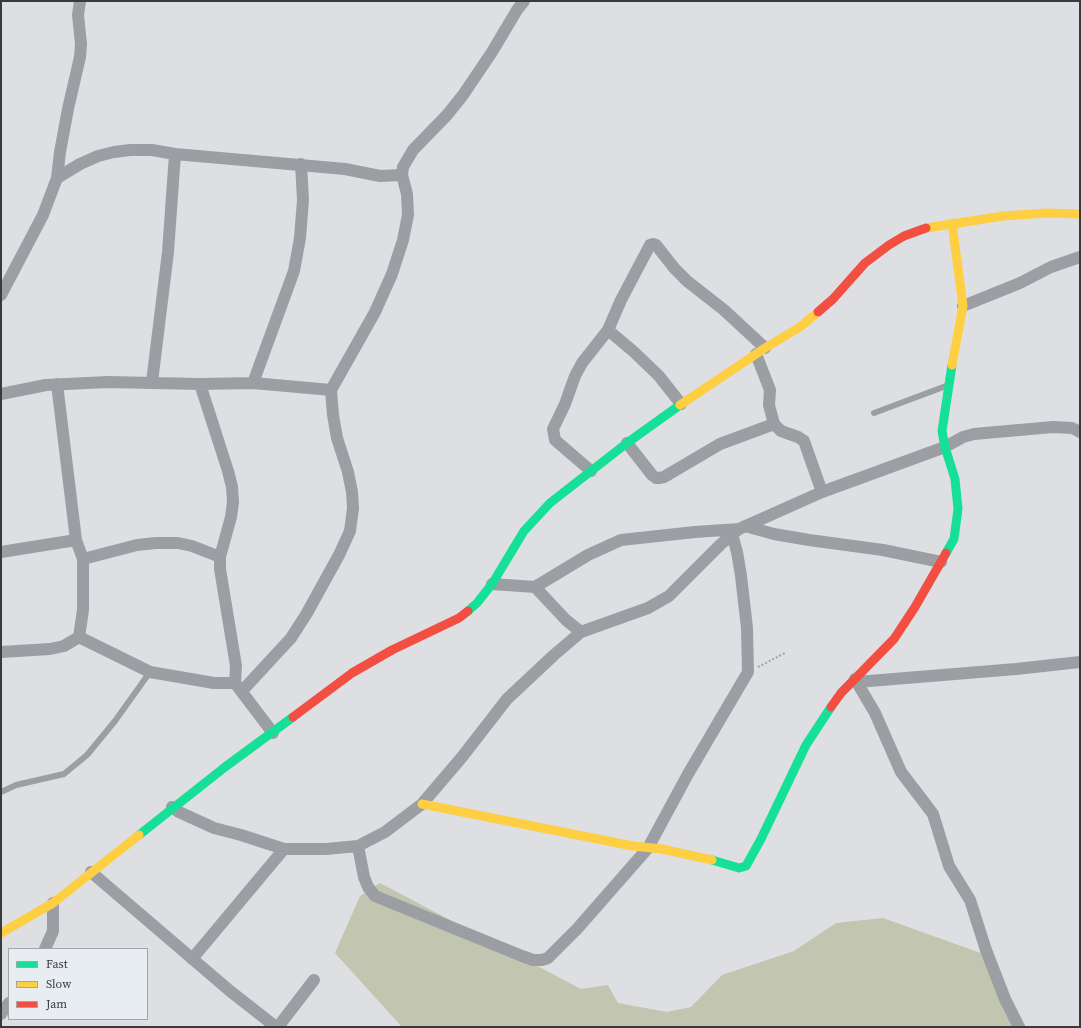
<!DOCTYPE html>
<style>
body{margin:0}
#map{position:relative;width:1081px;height:1028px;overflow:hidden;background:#dddfe2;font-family:"Source Serif 4",serif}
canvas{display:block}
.frame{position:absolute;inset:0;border:2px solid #393a3c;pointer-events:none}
.legend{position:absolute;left:8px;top:948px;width:140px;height:72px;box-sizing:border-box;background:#e8edf1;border:1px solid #a2a5a9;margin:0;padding:5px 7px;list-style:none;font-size:12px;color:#393a3c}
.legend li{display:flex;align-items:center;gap:8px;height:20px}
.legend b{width:20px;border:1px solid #a2a5a9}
</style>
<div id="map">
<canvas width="1081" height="1028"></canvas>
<div class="frame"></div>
<ul class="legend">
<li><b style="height:5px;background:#16e098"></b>Fast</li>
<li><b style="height:5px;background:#ffcf43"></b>Slow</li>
<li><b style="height:5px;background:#f24e42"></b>Jam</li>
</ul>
</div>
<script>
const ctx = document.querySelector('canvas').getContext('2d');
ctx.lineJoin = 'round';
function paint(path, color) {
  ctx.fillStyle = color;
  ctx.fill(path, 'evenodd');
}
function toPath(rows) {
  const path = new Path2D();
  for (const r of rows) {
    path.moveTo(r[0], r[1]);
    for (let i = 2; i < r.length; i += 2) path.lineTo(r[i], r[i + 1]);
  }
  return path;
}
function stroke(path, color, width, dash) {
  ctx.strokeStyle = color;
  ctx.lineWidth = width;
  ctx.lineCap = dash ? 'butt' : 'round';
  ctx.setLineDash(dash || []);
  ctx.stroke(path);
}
paint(toPath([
 [380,883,581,989,608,985,618,1003,667,1012,691,1007,722,975,794,951,836,923,883,918,989,956,1018,1027,402,1027,335,953,360,896]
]), '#c2c5b0');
stroke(toPath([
 [758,667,785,653]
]), '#a1a4a7', 2, [2, 2]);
stroke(toPath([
 [874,413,946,386],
 [1,792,16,785,64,774,87,755,115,721,150,672]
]), '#9b9fa3', 6);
stroke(toPath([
 [57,178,80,164,98,156,114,152,130,150,152,150,175,154,345,169,380,176,402,175],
 [1,295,43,215,57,178,60,152,68,109,80,57,81,44,78,15,80,1],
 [963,306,1020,283,1051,267,1080,257],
 [608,330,634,352,659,376,681,404],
 [756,354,770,390,769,405,774,424,781,431,798,437,804,441,822,492],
 [152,382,168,252,175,154],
 [253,383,294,271,300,238,303,200,301,164],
 [57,384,76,540,83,559,83,610,79,637],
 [200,384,228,471,232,487,233,502,231,517,220,557,220,569,236,666,235,683,273,733],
 [1,394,46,385,108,382,200,384,253,383,331,390],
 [627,443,652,475,656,478,659,478,664,477,720,444,774,424],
 [591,471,555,440,553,429,565,404,575,376,582,363,608,330,621,300,650,245,653,244,656,245,675,269,687,281,724,310,765,348],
 [745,526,774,534,809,540,883,550,941,562],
 [1,552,76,540],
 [83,559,137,545,156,543,178,543,192,546,220,557],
 [492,584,535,587,588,555,621,540,695,532,739,529],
 [535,587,566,620,581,632,648,608,669,596,721,544,739,529,822,492,945,447,963,437,974,434,1053,427,1072,428,1080,432],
 [79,637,150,672,214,683,235,683],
 [1,652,50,649,64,646,79,637],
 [855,679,875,713,901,772,933,814,949,866,970,900,986,950,1005,999,1019,1027],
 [857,682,1016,669,1080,662],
 [242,691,291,638,307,613,339,555,350,531,353,508,352,492,348,472,337,438,333,415,331,390,375,312,392,274,403,240,408,215,407,194,402,175,403,167,413,150,447,115,463,95,492,52,517,10,524,1],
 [172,807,179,812,214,828,241,835,284,849,326,849,358,846,385,832,422,804,462,757,507,699,554,655,581,632],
 [358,846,364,877,368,887,375,896,522,956,533,960,542,960,548,958,577,929,648,848,688,774,748,672,747,628,741,576,737,552,732,534],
 [91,872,230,991,276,1027],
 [45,949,53,931,53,903],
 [192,959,284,849],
 [1,1014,9,1003],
 [278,1027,314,980]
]), '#9b9fa3', 12);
stroke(toPath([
 [946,553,954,539,958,509,955,479,945,447,942,431,952,365],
 [468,611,477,603,492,584,524,531,550,503,627,443,680,405],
 [139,835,225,767,293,717],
 [712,860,739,868,746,866,761,839,806,745,831,707]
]), '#16e098', 9);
stroke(toPath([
 [926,228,1003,216,1046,213,1080,214],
 [952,365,963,306,952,223],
 [680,405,765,348,800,327,818,312],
 [422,804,633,846,662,849,712,860],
 [1,933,53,903,139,835]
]), '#ffcf43', 9);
stroke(toPath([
 [818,312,833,299,865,263,889,245,904,236,926,228],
 [831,707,841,693,894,639,915,607,946,553],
 [293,717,352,673,392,650,459,618,468,611]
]), '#f24e42', 9);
</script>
